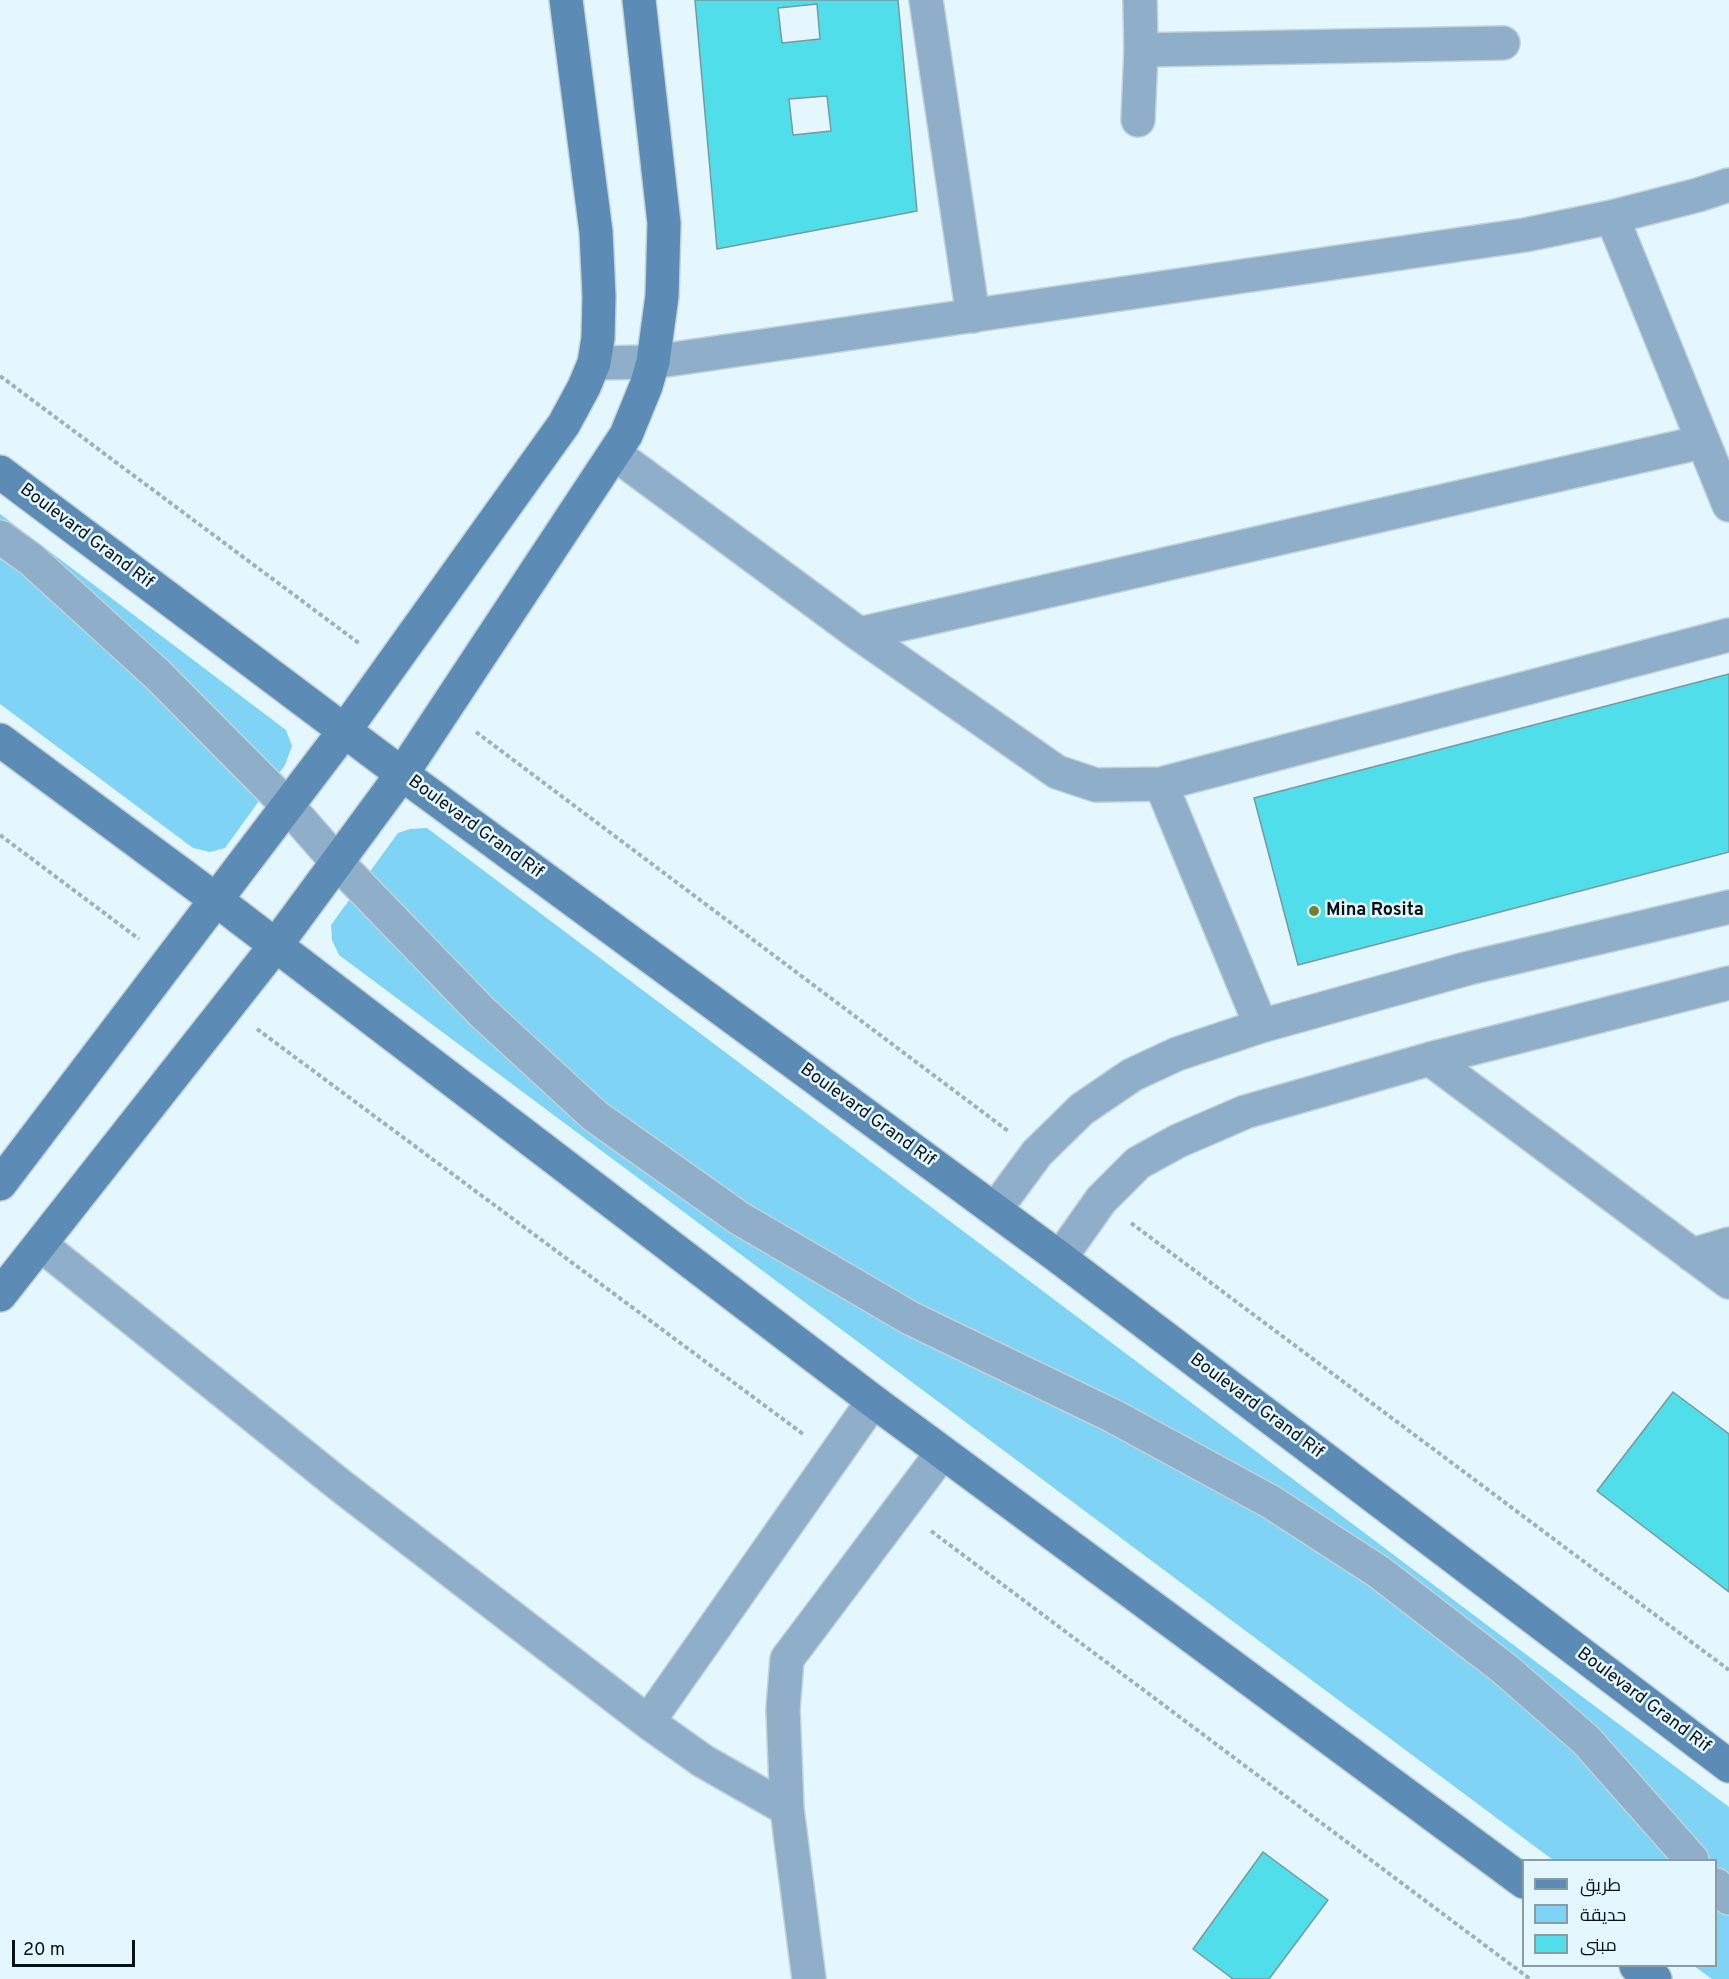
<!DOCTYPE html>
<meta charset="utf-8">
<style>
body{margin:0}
#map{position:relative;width:1729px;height:1979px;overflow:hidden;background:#e4f6fe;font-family:Overpass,Cairo,sans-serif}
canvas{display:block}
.legend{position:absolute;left:1522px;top:1859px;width:195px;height:108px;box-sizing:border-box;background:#e4f6fe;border:2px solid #8c9ba1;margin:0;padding:8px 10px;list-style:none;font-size:18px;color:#071216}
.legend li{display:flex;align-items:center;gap:12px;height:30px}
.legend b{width:30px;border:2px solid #8c9ba1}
.scale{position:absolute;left:12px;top:1940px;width:123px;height:27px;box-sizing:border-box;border:3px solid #071216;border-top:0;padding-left:8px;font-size:18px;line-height:21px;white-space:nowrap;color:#071216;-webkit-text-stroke:4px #e4f6fe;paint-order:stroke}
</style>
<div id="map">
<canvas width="1729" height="1979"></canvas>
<ul class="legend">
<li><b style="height:8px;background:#5c8bb5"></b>طريق</li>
<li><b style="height:16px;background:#7fd3f4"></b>حديقة</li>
<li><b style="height:16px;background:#50deeb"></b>مبنى</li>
</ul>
<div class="scale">20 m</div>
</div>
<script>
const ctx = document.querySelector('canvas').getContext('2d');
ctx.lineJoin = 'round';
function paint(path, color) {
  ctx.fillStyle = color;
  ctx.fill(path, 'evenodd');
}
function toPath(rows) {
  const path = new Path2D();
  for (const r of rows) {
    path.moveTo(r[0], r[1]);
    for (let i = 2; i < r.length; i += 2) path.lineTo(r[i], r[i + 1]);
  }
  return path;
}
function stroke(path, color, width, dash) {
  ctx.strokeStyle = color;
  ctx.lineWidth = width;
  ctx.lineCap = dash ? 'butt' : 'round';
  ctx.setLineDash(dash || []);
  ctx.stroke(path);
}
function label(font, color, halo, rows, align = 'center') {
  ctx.font = font + ' Overpass,sans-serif';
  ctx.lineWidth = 5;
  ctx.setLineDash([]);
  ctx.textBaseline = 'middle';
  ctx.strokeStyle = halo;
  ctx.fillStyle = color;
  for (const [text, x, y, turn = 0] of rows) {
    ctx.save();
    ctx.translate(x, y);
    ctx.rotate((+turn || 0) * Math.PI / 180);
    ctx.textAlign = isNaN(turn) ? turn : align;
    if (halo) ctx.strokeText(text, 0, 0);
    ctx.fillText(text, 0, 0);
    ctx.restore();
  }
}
paint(toPath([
 [0,514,286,730,292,746,285,765,225,848,210,852,193,848,0,704],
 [427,828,1729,1807,1729,1979,1712,1979,1694,1966,1716,1966,1716,1860,1553,1860,339,955,332,940,331,925,398,833,410,829]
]), '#7fd3f4');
const building = toPath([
 [695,0,898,0,917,211,717,249,695,0],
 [817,4,820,39,782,43,778,8,817,4],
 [827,96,831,131,793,135,789,99,827,96],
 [1729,674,1729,852,1298,965,1254,798,1729,674],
 [1673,1392,1729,1434,1729,1592,1597,1491,1673,1392],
 [1263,1852,1328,1900,1269,1979,1233,1979,1193,1949,1263,1852]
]);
paint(building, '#50deeb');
stroke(building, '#78999d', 1.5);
const street = toPath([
 [926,0,973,316],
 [1141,50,1503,43],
 [1138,120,1141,50,1140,0],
 [1612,217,1729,505],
 [594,363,653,362,1525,235,1612,217,1698,195,1729,185],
 [615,454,859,634,1057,772,1096,785,1161,784,1261,1026],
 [0,537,32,560,158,675,287,805,337,862,482,1012,595,1116,739,1218,910,1318,1113,1416,1271,1502,1379,1572,1506,1670,1586,1740,1692,1860],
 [859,634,1702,442],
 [1161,784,1729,635],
 [1430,1059,1729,1282],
 [995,1210,1037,1153,1082,1109,1132,1075,1177,1054,1261,1026,1469,968,1729,907],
 [41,1245,341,1486,648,1722,703,1761,787,1809],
 [1692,1255,1729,1244],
 [1060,1258,1101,1200,1138,1163,1178,1141,1245,1112,1430,1059,1729,983],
 [648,1722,873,1401],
 [1716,1885,1729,1898],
 [809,1979,787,1809,783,1709,787,1659,942,1453]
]);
const secondary = toPath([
 [0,472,402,774,1060,1258,1729,1766],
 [0,740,215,899,873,1401,1524,1882],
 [0,1184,345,730,564,424,584,387,594,363,598,338,599,296,596,232,566,0],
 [0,1295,276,945,402,774,626,435,646,386,653,362,662,296,664,223,639,0],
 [1636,1966,1655,1979]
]);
stroke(street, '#c1d2d9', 36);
stroke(secondary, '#c1d2d9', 36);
stroke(toPath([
 [0,376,360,644],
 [476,732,1008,1131],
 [0,835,139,939],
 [257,1029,803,1434],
 [1131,1223,1729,1670],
 [931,1531,1530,1979]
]), '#a1b1b8', 4, [4.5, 3]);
stroke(street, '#8eaeca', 33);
stroke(secondary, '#5c8bb5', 33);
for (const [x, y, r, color] of [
 [1314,911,6,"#718231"]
]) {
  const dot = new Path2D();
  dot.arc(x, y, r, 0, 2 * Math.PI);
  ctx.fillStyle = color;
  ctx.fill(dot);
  stroke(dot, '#e4f6fe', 2);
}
label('18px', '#071216', '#e4f6fe', [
 ["Boulevard Grand Rif",86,537,37],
 ["Boulevard Grand Rif",475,828,36],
 ["Boulevard Grand Rif",867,1116,36],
 ["Boulevard Grand Rif",1256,1407,37],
 ["Boulevard Grand Rif",1643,1701,37]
]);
label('bold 18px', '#071216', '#e4f6fe', [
 ["Mina Rosita",1326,911]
], 'left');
</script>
